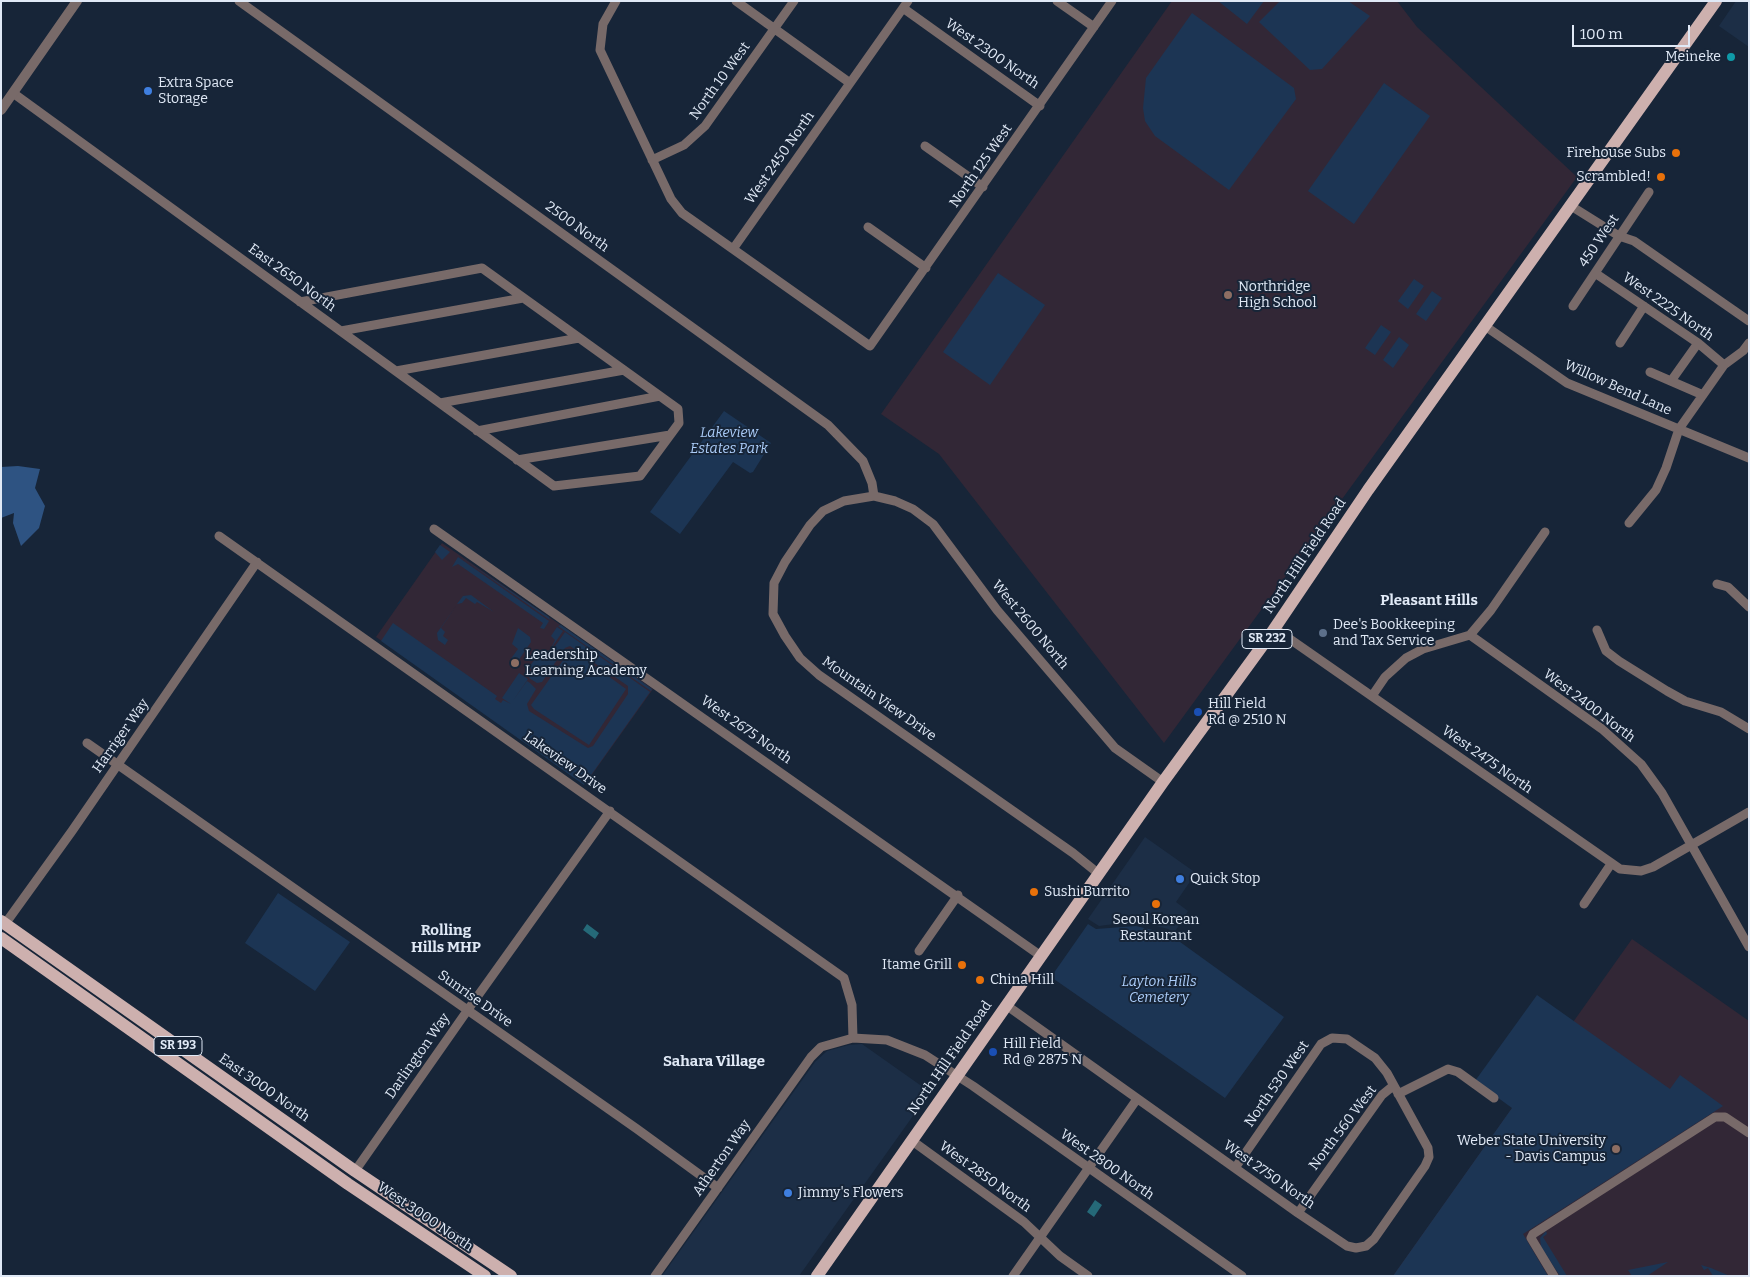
<!DOCTYPE html>
<style>
body{margin:0}
#map{position:relative;width:1750px;height:1277px;overflow:hidden;background:#172538;font-family:Bitter,serif}
canvas{display:block}
.frame{position:absolute;inset:0;border:2px solid #e0e9f6;pointer-events:none}
.scale{position:absolute;left:1572px;top:25px;width:118px;height:22px;box-sizing:border-box;border:2px solid #e0e9f6;border-top:0;padding-left:6px;font-size:15px;line-height:18px;white-space:nowrap;color:#e0e9f6;-webkit-text-stroke:4px #172538;paint-order:stroke}
</style>
<div id="map">
<canvas width="1750" height="1277"></canvas>
<div class="frame"></div>
<div class="scale">100 m</div>
</div>
<script>
const ctx = document.querySelector('canvas').getContext('2d');
ctx.lineJoin = 'round';
function paint(path, color) {
  ctx.fillStyle = color;
  ctx.fill(path, 'evenodd');
}
function toPath(rows) {
  const path = new Path2D();
  for (const r of rows) {
    path.moveTo(r[0], r[1]);
    for (let i = 2; i < r.length; i += 2) path.lineTo(r[i], r[i + 1]);
  }
  return path;
}
function stroke(path, color, width, dash) {
  ctx.strokeStyle = color;
  ctx.lineWidth = width;
  ctx.lineCap = dash ? 'butt' : 'round';
  ctx.setLineDash(dash || []);
  ctx.stroke(path);
}
function label(font, color, halo, rows, align = 'center') {
  ctx.font = font + ' Bitter,serif';
  ctx.lineWidth = 4;
  ctx.setLineDash([]);
  ctx.textBaseline = 'middle';
  ctx.strokeStyle = halo;
  ctx.fillStyle = color;
  for (const [text, x, y, turn = 0] of rows) {
    ctx.save();
    ctx.translate(x, y);
    ctx.rotate((+turn || 0) * Math.PI / 180);
    ctx.textAlign = isNaN(turn) ? turn : align;
    if (halo) ctx.strokeText(text, 0, 0);
    ctx.fillText(text, 0, 0);
    ctx.restore();
  }
}
paint(toPath([
 [1736,1,1749,1,1749,47,1719,26],
 [1145,837,1196,873,1176,902,1188,911,1174,933,1168,929,1137,921,1099,926,1088,919],
 [862,1044,930,1092,799,1276,662,1276,815,1062,827,1051,849,1045]
]), '#1c2e46');
paint(toPath([
 [1172,1,1397,1,1417,27,1577,177,1164,743,939,454,881,414],
 [442,543,653,689,586,783,376,637],
 [1632,939,1749,1021,1749,1276,1393,1276]
]), '#322736');
paint(toPath([
 [1218,1,1264,1,1247,24],
 [1280,1,1348,1,1370,16,1322,69,1310,70,1259,22],
 [1192,13,1294,88,1296,99,1229,190,1155,136,1145,121,1143,108,1146,78],
 [1384,83,1430,116,1354,224,1308,191],
 [998,273,1045,305,990,385,943,352],
 [1414,279,1424,286,1408,309,1398,301],
 [1432,291,1442,298,1426,321,1416,314],
 [1381,325,1391,332,1375,355,1365,348],
 [1399,337,1409,345,1393,368,1383,360],
 [724,411,771,443,753,472,750,473,733,462,680,534,650,512],
 [440,545,450,552,442,560,435,552],
 [459,556,549,617,550,620],
 [458,557,549,621,544,629,540,628,543,623,458,564,452,567],
 [471,595,494,612,477,602,475,604,466,598,462,603,457,604,463,596],
 [456,606,441,628,445,632,443,636,448,640,445,645,438,640,437,633],
 [393,623,497,696,495,699,501,703,503,700,511,704,502,698,519,673,528,679,512,702,527,681,530,683,536,689,527,704,529,711,588,748,593,746,628,694,628,686,570,646,565,648,542,682,537,683,529,678,534,671,529,667,539,654,544,656,549,655,565,632,650,692,584,785,381,641],
 [561,625,652,689,651,691,558,626],
 [557,627,563,631,550,650,555,640,551,636],
 [518,628,530,637,531,642,516,664,510,660,518,649,512,644],
 [571,649,626,689,589,745,534,709,531,705],
 [278,893,350,942,315,991,245,943],
 [1088,924,1096,929,1136,926,1169,934,1284,1017,1225,1098,1051,977],
 [1537,995,1670,1089,1680,1075,1723,1106,1523,1234,1548,1276,1393,1276,1512,1108,1475,1081],
 [1546,1231,1547,1234,1543,1237,1567,1276,1560,1276,1541,1247,1540,1238],
 [1668,1262,1647,1276,1632,1276,1628,1270],
 [1701,1265,1711,1268,1730,1276,1713,1276,1708,1268,1704,1270]
]), '#1c3554');
paint(toPath([
 [18,466,40,469,35,488,45,506,39,528,21,546,13,523,14,513,1,518,1,467]
]), '#2e5382');
paint(toPath([
 [587,924,599,933,595,939,583,930],
 [1095,1200,1102,1205,1094,1217,1087,1212]
]), '#256978');
stroke(toPath([
 [239,1,828,425,863,461,872,483,874,496],
 [616,1,603,24,600,50,671,199,682,213,870,346,1112,1],
 [736,1,850,83],
 [1057,1,1094,27],
 [903,8,1040,106],
 [13,93,554,486,640,476,679,423,678,409,482,268,300,302],
 [925,146,983,187],
 [652,160,684,145,705,126,794,1],
 [1571,206,1619,236,1634,241,1749,321],
 [868,227,926,268],
 [733,249,908,1],
 [1595,273,1698,343,1724,365],
 [1573,306,1649,192],
 [1485,326,1567,383,1749,458],
 [341,331,523,298],
 [1620,343,1644,306],
 [396,371,579,338],
 [1650,372,1703,395],
 [1671,381,1698,343],
 [440,403,624,370],
 [477,431,660,396],
 [517,460,670,435],
 [1629,523,1656,490,1666,468,1679,429,1724,365,1743,351,1749,343],
 [434,529,1041,956],
 [219,536,844,978,852,1005,853,1038],
 [1717,584,1728,587,1749,607],
 [1274,628,1620,869,1641,871,1653,867,1749,812],
 [1597,630,1606,651,1619,661,1667,691,1685,701,1721,712,1749,729],
 [1470,635,1602,729,1641,764,1662,793,1749,947],
 [1372,696,1385,677,1406,658,1423,649,1470,635,1491,610,1545,532],
 [87,743,637,1129,718,1188],
 [1099,874,1073,853,819,675,800,658,785,636,773,614,774,583,785,562,810,525,823,511,844,501,874,496,895,501,913,509,933,524,997,610,1115,748,1163,782],
 [1584,904,1611,864],
 [5,924,72,831,257,562],
 [919,951,958,895],
 [1006,1005,1298,1213,1347,1246,1356,1248,1366,1246,1374,1239,1425,1166,1429,1157,1428,1148,1387,1073,1375,1058,1347,1039,1332,1038,1321,1044,1235,1168],
 [1398,1094,1448,1069,1458,1072,1494,1098],
 [911,1140,1024,1222,1060,1256,1088,1276],
 [355,1171,467,1011,610,811],
 [1298,1213,1382,1095,1393,1086],
 [655,1276,811,1057,821,1047,853,1038,887,1040,925,1055,973,1086,1242,1276],
 [1013,1276,1137,1099],
 [1554,1276,1531,1238,1533,1234,1715,1117,1725,1117,1749,1133]
]), '#786a69', 9);
stroke(toPath([
 [1,110,77,1]
]), '#786a69', 10);
stroke(toPath([
 [1,921,355,1171,511,1276],
 [1,938,348,1184,485,1276],
 [817,1276,1163,782,1268,638,1368,490,1716,1]
]), '#cdb0ae', 12);
for (const [x, y, r, color] of [
 [1731,57,5,"#0f9aa8"],
 [148,91,5,"#3f7fe0"],
 [1676,153,5,"#e8710a"],
 [1661,177,5,"#e8710a"],
 [1228,295,5,"#8d6e63"],
 [1323,633,5,"#5c6f8a"],
 [515,663,5,"#8d6e63"],
 [1198,712,5,"#1a4fb4"],
 [1180,879,5,"#3f7fe0"],
 [1034,892,5,"#e8710a"],
 [1156,904,5,"#e8710a"],
 [962,965,5,"#e8710a"],
 [980,980,5,"#e8710a"],
 [993,1052,5,"#1a4fb4"],
 [1616,1149,5,"#8d6e63"],
 [788,1193,5,"#3f7fe0"]
]) {
  const dot = new Path2D();
  dot.arc(x, y, r, 0, 2 * Math.PI);
  ctx.fillStyle = color;
  ctx.fill(dot);
  stroke(dot, '#172538', 2);
}
for (const [x, y, w] of [
 [1267,639,50],
 [178,1046,48]
]) {
  const box = new Path2D();
  box.roundRect(x - w / 2, y - 9.5, w, 19, 4);
  ctx.fillStyle = '#172538';
  ctx.fill(box);
  stroke(box, '#e0e9f6', 1);
}
label('bold 12px', '#e0e9f6', null, [
 ["SR 232",1267,639],
 ["SR 193",178,1046]
]);
label('14px', '#e0e9f6', '#172538', [
 ["West 2300 North",992,54,35],
 ["North 10 West",720,81,-54],
 ["West 2450 North",780,158,-55],
 ["North 125 West",981,166,-55],
 ["2500 North",577,227,36],
 ["450 West",1599,241,-56],
 ["East 2650 North",292,278,36],
 ["West 2225 North",1668,307,35],
 ["Willow Bend Lane",1618,388,24],
 ["North Hill Field Road",1305,556,-56],
 ["West 2600 North",1030,625,50],
 ["Mountain View Drive",879,699,35],
 ["West 2400 North",1589,706,37],
 ["West 2675 North",746,730,35],
 ["Harriger Way",121,736,-55],
 ["West 2475 North",1487,760,35],
 ["Lakeview Drive",565,763,35],
 ["Sunrise Drive",475,999,35],
 ["Darlington Way",418,1056,-55],
 ["North Hill Field Road",950,1058,-55],
 ["North 530 West",1277,1084,-55],
 ["East 3000 North",264,1088,35],
 ["North 560 West",1343,1128,-53],
 ["Atherton Way",722,1158,-55],
 ["West 2800 North",1107,1165,35],
 ["West 2750 North",1269,1175,35],
 ["West 2850 North",985,1177,36],
 ["West 3000 North",425,1217,34]
]);
label('14px', '#e0e9f6', '#172538', [
 ["Meineke",1721,57,"right"],
 ["Extra Space",158,83],
 ["Storage",158,99],
 ["Firehouse Subs",1666,153,"right"],
 ["Scrambled!",1651,177,"right"],
 ["Northridge",1238,287],
 ["High School",1238,303],
 ["Dee's Bookkeeping",1333,625],
 ["and Tax Service",1333,641],
 ["Leadership",525,655],
 ["Learning Academy",525,671],
 ["Hill Field",1208,704],
 ["Rd @ 2510 N",1208,720],
 ["Quick Stop",1190,879],
 ["Sushi Burrito",1044,892],
 ["Seoul Korean",1156,920,"center"],
 ["Restaurant",1156,936,"center"],
 ["Itame Grill",952,965,"right"],
 ["China Hill",990,980],
 ["Hill Field",1003,1044],
 ["Rd @ 2875 N",1003,1060],
 ["Weber State University",1606,1141,"right"],
 ["- Davis Campus",1606,1157,"right"],
 ["Jimmy's Flowers",798,1193]
], 'left');
label('italic 14px', '#abccf8', '#172538', [
 ["Lakeview",729,433],
 ["Estates Park",729,449],
 ["Layton Hills",1159,982],
 ["Cemetery",1159,998]
]);
label('bold 15px', '#e0e9f6', '#172538', [
 ["Pleasant Hills",1429,601],
 ["Rolling",446,931],
 ["Hills MHP",446,948],
 ["Sahara Village",714,1062]
]);
</script>
